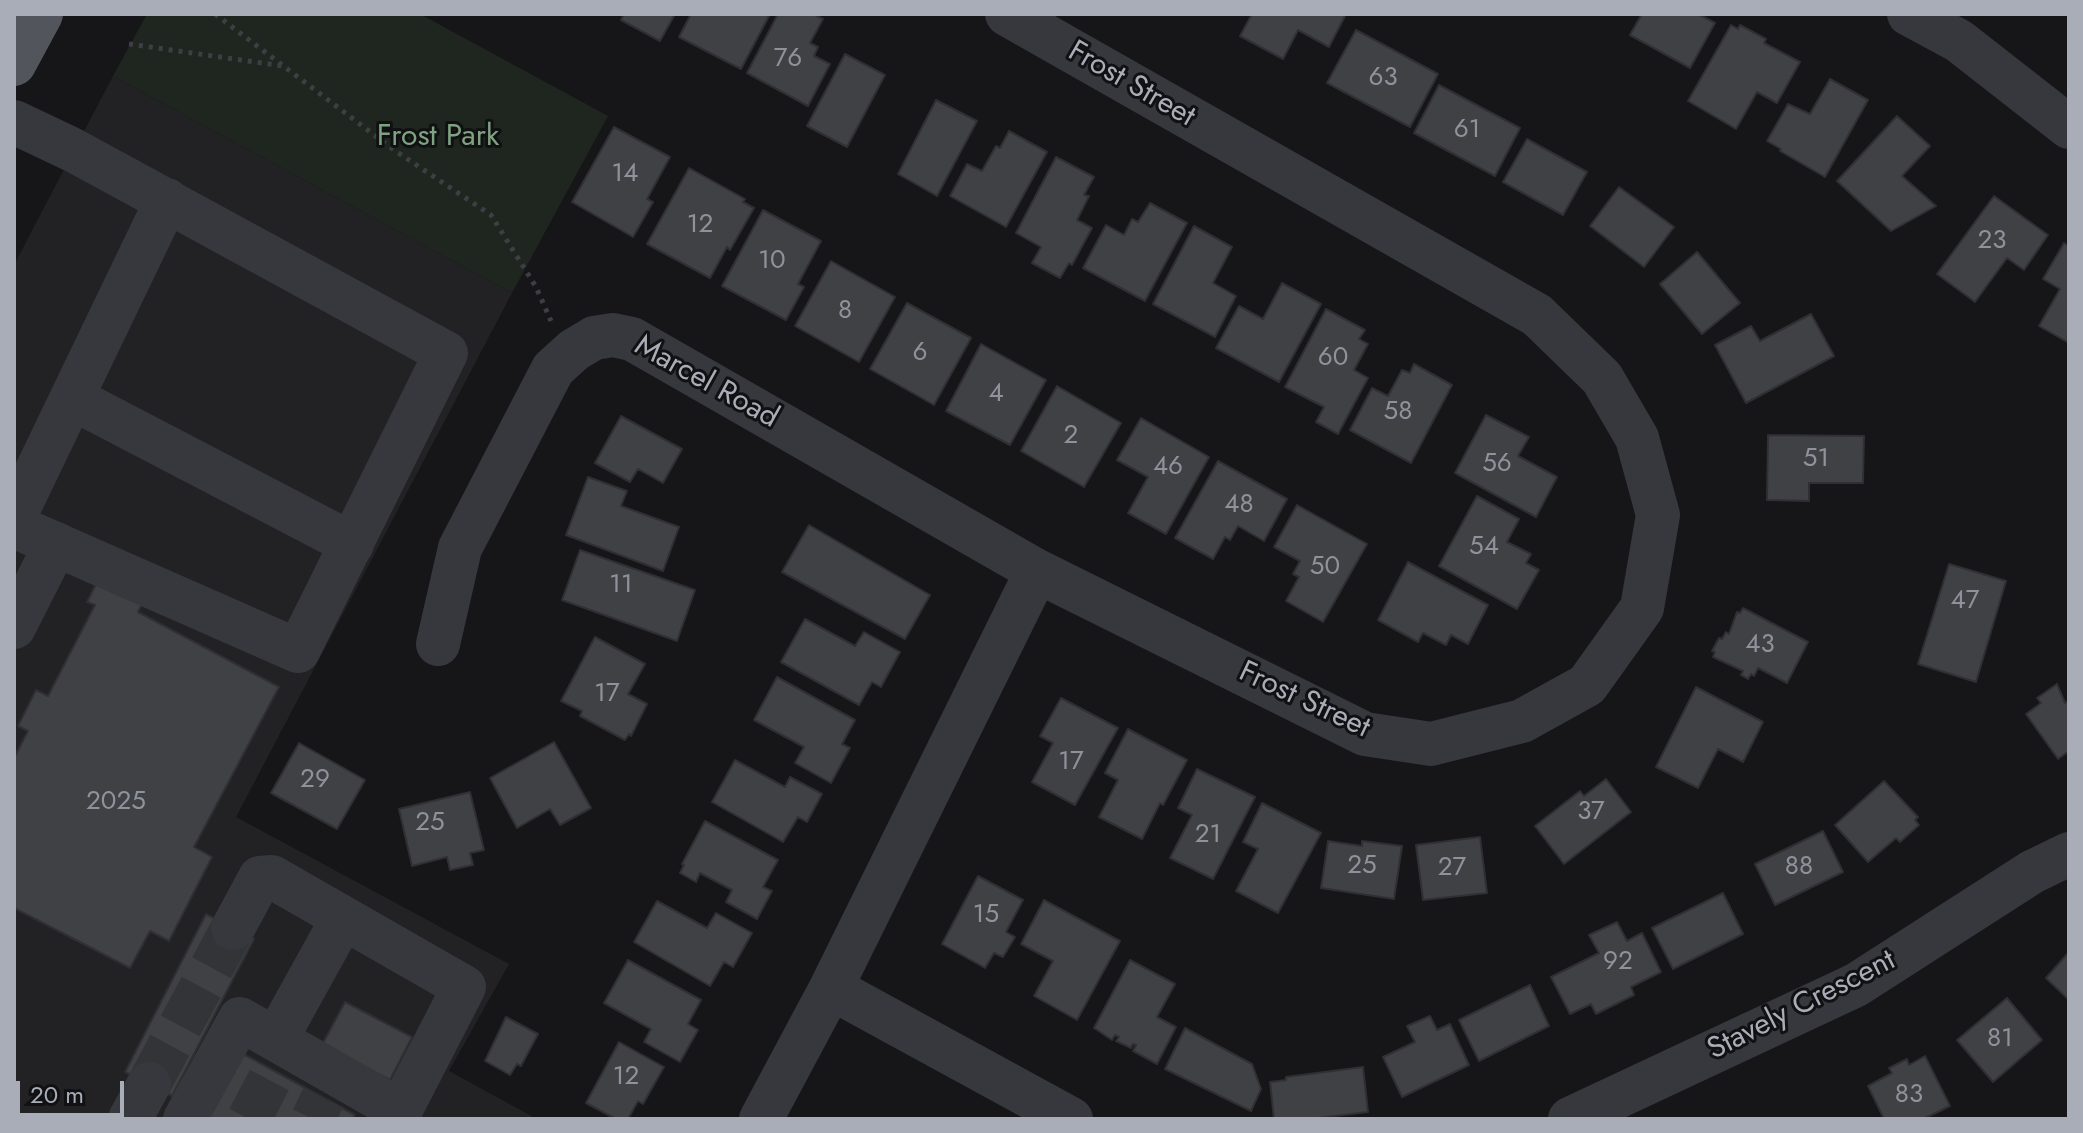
<!DOCTYPE html>
<style>
body{margin:0}
#map{position:relative;width:2083px;height:1133px;overflow:hidden;background:#161618;font-family:Jost,sans-serif}
canvas{display:block}
.frame{position:absolute;inset:0;border:16px solid #a8adb8;pointer-events:none}
.scale{position:absolute;left:16px;top:1081px;width:108px;height:36px;box-sizing:border-box;border:4px solid #a8adb8;border-top:0;padding-left:10px;font-size:24px;line-height:28px;white-space:nowrap;color:#a8adb8;-webkit-text-stroke:6px #111113;paint-order:stroke}
</style>
<div id="map">
<canvas width="2083" height="1133"></canvas>
<div class="frame"></div>
<div class="scale">20 m</div>
</div>
<script>
const ctx = document.querySelector('canvas').getContext('2d');
ctx.lineJoin = 'round';
function paint(path, color) {
  ctx.fillStyle = color;
  ctx.fill(path, 'evenodd');
}
function toPath(rows) {
  const path = new Path2D();
  for (const r of rows) {
    path.moveTo(r[0], r[1]);
    for (let i = 2; i < r.length; i += 2) path.lineTo(r[i], r[i + 1]);
  }
  return path;
}
function stroke(path, color, width, dash) {
  ctx.strokeStyle = color;
  ctx.lineWidth = width;
  ctx.lineCap = dash ? 'butt' : 'round';
  ctx.setLineDash(dash || []);
  ctx.stroke(path);
}
function label(font, color, halo, rows, align = 'center') {
  ctx.font = font + ' Jost,sans-serif';
  ctx.lineWidth = 6;
  ctx.setLineDash([]);
  ctx.textBaseline = 'middle';
  ctx.strokeStyle = halo;
  ctx.fillStyle = color;
  for (const [text, x, y, turn = 0] of rows) {
    ctx.save();
    ctx.translate(x, y);
    ctx.rotate((+turn || 0) * Math.PI / 180);
    ctx.textAlign = isNaN(turn) ? turn : align;
    if (halo) ctx.strokeText(text, 0, 0);
    ctx.fillText(text, 0, 0);
    ctx.restore();
  }
}
paint(toPath([
 [113,76,512,293,236,817,509,964,449,1071,537,1119,14,1119,14,265]
]), '#222225');
paint(toPath([
 [147,14,420,14,608,116,512,293,113,76]
]), '#1e261f');
const building = toPath([
 [624,14,675,14,660,41,621,20,624,14],
 [691,14,770,14,741,69,679,37,691,14],
 [778,14,813,14,823,19,810,43,818,47,814,56,830,64,808,106,747,73,778,14],
 [1252,14,1346,14,1329,47,1298,30,1283,59,1240,36,1252,14],
 [1642,14,1698,14,1715,23,1690,68,1630,35,1642,14],
 [1731,25,1738,29,1740,25,1766,39,1764,43,1800,62,1777,103,1757,92,1736,129,1688,101,1731,25],
 [1356,30,1438,74,1410,127,1327,83,1356,30],
 [845,54,885,75,847,147,807,126,845,54],
 [1830,79,1868,100,1825,177,1780,151,1781,149,1767,141,1788,104,1810,114,1830,79],
 [1439,85,1520,128,1495,176,1414,133,1439,85],
 [936,100,977,121,937,196,898,174,936,100],
 [1897,116,1930,146,1902,176,1936,206,1891,231,1837,181,1897,116],
 [614,127,670,157,647,199,653,202,633,237,572,202,614,127],
 [1009,131,1047,152,1006,227,950,196,967,164,982,171,996,146,1000,148,1009,131],
 [1527,139,1587,172,1563,215,1503,182,1527,139],
 [1056,157,1094,177,1084,195,1089,196,1077,220,1092,228,1072,265,1069,263,1060,278,1032,263,1041,247,1016,233,1056,157],
 [689,168,745,199,743,202,754,208,730,250,727,247,710,278,647,244,689,168],
 [1619,187,1674,227,1644,267,1590,226,1619,187],
 [1994,196,2048,235,2024,270,2007,258,1975,302,1937,274,1994,196],
 [1150,203,1187,223,1145,301,1083,268,1106,225,1124,235,1132,219,1138,222,1150,203],
 [763,210,821,241,798,284,804,287,786,320,722,286,763,210],
 [1194,226,1232,247,1213,283,1236,296,1215,337,1153,304,1194,226],
 [2064,243,2069,246,2069,343,2039,326,2060,289,2043,279,2064,243],
 [1697,252,1740,303,1702,334,1660,284,1697,252],
 [831,261,895,297,859,362,795,326,831,261],
 [1282,283,1321,304,1279,382,1216,348,1239,306,1263,319,1282,283],
 [907,303,971,338,934,405,870,369,907,303],
 [1326,309,1365,330,1359,339,1368,344,1354,370,1368,378,1338,434,1316,422,1324,407,1285,387,1326,309],
 [1811,314,1834,356,1746,403,1715,345,1751,326,1760,341,1811,314],
 [981,344,1046,380,1010,445,946,411,981,344],
 [1414,364,1452,385,1411,463,1350,430,1372,388,1388,396,1402,370,1410,373,1414,364],
 [1057,386,1121,423,1084,487,1021,451,1057,386],
 [1486,415,1529,437,1518,456,1557,477,1536,517,1455,473,1486,415],
 [621,416,682,449,663,483,638,469,630,482,595,463,621,416],
 [1141,418,1209,457,1166,534,1128,513,1148,477,1117,460,1141,418],
 [1768,435,1864,436,1863,483,1809,483,1809,501,1767,500,1768,435],
 [1218,461,1287,499,1264,541,1238,526,1230,540,1225,537,1213,559,1175,538,1218,461],
 [588,477,627,491,621,506,679,527,663,571,566,535,588,477],
 [1477,496,1519,519,1507,542,1531,554,1526,563,1539,570,1517,609,1439,566,1477,496],
 [1297,505,1367,544,1323,622,1286,601,1299,577,1293,574,1300,561,1274,547,1297,505],
 [809,525,930,595,905,639,782,572,809,525],
 [580,550,695,590,677,641,562,600,580,550],
 [1408,562,1488,605,1468,644,1451,635,1446,645,1423,633,1418,642,1378,620,1408,562],
 [1949,564,2006,581,1976,682,1918,664,1949,564],
 [98,580,142,604,138,612,279,687,194,847,212,857,169,941,150,931,130,968,14,908,14,758,28,731,18,726,36,690,48,696,95,605,87,602,98,580],
 [1743,608,1808,642,1787,683,1758,668,1754,676,1751,674,1748,679,1741,675,1743,671,1713,657,1715,652,1712,651,1719,638,1722,639,1726,632,1729,634,1737,612,1740,613,1743,608],
 [805,619,855,646,864,632,900,652,881,687,872,682,859,705,781,662,805,619],
 [595,637,645,664,628,694,647,704,631,736,629,734,625,740,580,716,582,711,561,701,595,637],
 [777,677,855,720,842,744,850,748,831,783,795,763,804,747,754,720,777,677],
 [2057,684,2065,703,2069,700,2069,751,2058,759,2026,714,2041,703,2037,698,2057,684],
 [1696,687,1763,722,1743,762,1718,749,1698,788,1656,767,1696,687],
 [1061,698,1118,728,1075,805,1032,782,1053,743,1040,736,1061,698],
 [1128,729,1187,760,1163,805,1160,803,1142,839,1099,817,1118,780,1105,773,1128,729],
 [554,742,591,808,560,825,550,809,517,828,490,778,554,742],
 [299,743,365,780,337,829,271,793,299,743],
 [735,760,785,787,790,777,822,794,807,822,798,817,783,842,712,802,735,760],
 [1197,769,1255,797,1213,879,1170,858,1192,815,1178,808,1197,769],
 [1606,779,1631,812,1564,864,1535,826,1580,791,1584,796,1606,779],
 [1884,781,1918,817,1915,820,1919,825,1900,842,1896,838,1868,862,1835,825,1884,781],
 [470,792,484,850,470,853,473,865,450,870,447,857,412,866,399,809,470,792],
 [1262,803,1321,833,1278,913,1236,891,1258,849,1243,842,1262,803],
 [705,821,778,860,763,887,772,891,757,919,726,902,732,890,700,873,696,882,680,873,684,865,682,864,705,821],
 [1823,831,1843,872,1775,905,1755,864,1823,831],
 [1480,837,1487,893,1423,900,1416,845,1480,837],
 [1328,841,1362,846,1362,841,1402,846,1394,899,1321,888,1328,841],
 [978,876,1023,900,1006,932,1015,937,1003,957,994,953,985,968,942,944,978,876],
 [1723,893,1743,934,1673,969,1652,928,1723,893],
 [1044,900,1120,941,1077,1020,1034,996,1053,961,1021,944,1044,900],
 [657,901,707,928,716,913,752,933,733,967,724,962,710,986,634,942,657,901],
 [206,914,254,939,172,1096,125,1072,206,914],
 [1617,922,1627,941,1642,933,1661,972,1631,987,1634,995,1596,1014,1591,1004,1570,1014,1551,977,1599,953,1589,935,1617,922],
 [2069,952,2069,1000,2046,978,2069,952],
 [628,960,701,1000,688,1024,698,1030,680,1062,644,1042,651,1029,604,1003,628,960],
 [1130,960,1175,984,1157,1017,1176,1027,1157,1064,1133,1051,1136,1045,1133,1044,1131,1048,1116,1041,1119,1037,1115,1035,1112,1040,1094,1028,1130,960],
 [1530,985,1549,1026,1479,1061,1459,1020,1530,985],
 [2007,998,2042,1040,1993,1082,1957,1040,2007,998],
 [345,1002,412,1037,390,1080,322,1045,345,1002],
 [1430,1016,1437,1030,1450,1024,1469,1065,1402,1097,1383,1057,1415,1042,1407,1026,1430,1016],
 [506,1017,538,1034,521,1066,517,1064,510,1075,485,1061,506,1017],
 [1185,1028,1252,1064,1261,1089,1251,1111,1165,1069,1185,1028],
 [619,1042,664,1067,643,1104,638,1101,628,1119,616,1119,586,1103,619,1042],
 [236,1050,355,1115,352,1119,212,1119,202,1113,236,1050],
 [1925,1056,1950,1106,1923,1119,1884,1119,1868,1086,1892,1073,1889,1068,1907,1059,1909,1065,1925,1056],
 [1363,1067,1368,1112,1310,1119,1274,1119,1270,1082,1286,1080,1286,1077,1363,1067]
]);
paint(building, '#404145');
stroke(building, '#303034', 2);
stroke(toPath([
 [149,1084,233,928],
 [249,1119,274,1071],
 [313,1119,323,1098]
]), '#333438', 44, [44, 22]);
stroke(toPath([
 [215,14,394,150,491,215,536,287,551,321],
 [129,44,283,66]
]), '#3d3f44', 5, [4, 6]);
stroke(toPath([
 [1909,14,1959,41,2069,127],
 [14,122,73,150,446,353,298,651,14,526],
 [72,398,352,544],
 [14,518,167,200],
 [14,627,56,544],
 [438,644,460,548,553,369,574,350,594,338,613,335,632,339,1037,571],
 [233,928,260,878,272,877,464,987,396,1119],
 [831,988,1071,1119],
 [276,1039,343,918],
 [130,1119,149,1084],
 [185,1119,240,1019,401,1111],
 [761,1119,831,988,1037,571,1365,734,1431,744,1522,721,1587,685,1642,608,1658,515,1637,438,1602,378,1537,315,1007,14],
 [1570,1119,1856,985,2032,872,2069,854]
]), '#37383d', 44);
stroke(toPath([
 [14,64,41,14]
]), '#53555c', 44);
label('26px', '#8e929b', null, [
 ["76",788,60],
 ["63",1383,79],
 ["61",1467,131],
 ["14",625,175],
 ["12",700,226],
 ["23",1992,242],
 ["10",772,262],
 ["8",845,312],
 ["6",920,354],
 ["60",1333,359],
 ["4",996,395],
 ["58",1398,413],
 ["2",1071,437],
 ["51",1816,460],
 ["56",1497,465],
 ["46",1168,468],
 ["48",1239,506],
 ["54",1484,548],
 ["50",1325,568],
 ["11",621,586],
 ["47",1965,602],
 ["43",1760,646],
 ["17",607,695],
 ["17",1071,763],
 ["29",315,781],
 ["2025",116,803],
 ["37",1591,813],
 ["25",430,824],
 ["21",1208,836],
 ["25",1362,867],
 ["88",1799,868],
 ["27",1452,869],
 ["15",986,916],
 ["92",1618,963],
 ["81",2000,1040],
 ["12",626,1078],
 ["83",1909,1096]
]);
label('30px', '#a8adb8', '#111113', [
 ["Frost Street",1131,85,30],
 ["Marcel Road",706,383,29],
 ["Frost Street",1304,701,25],
 ["Stavely Crescent",1802,1006,-27]
]);
label('30px', '#7fa381', '#111113', [
 ["Frost Park",438,138]
]);
</script>
